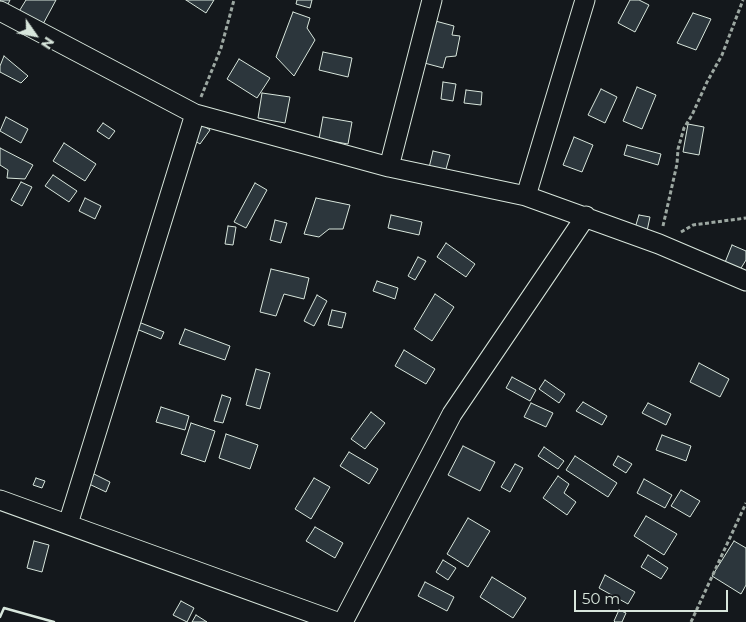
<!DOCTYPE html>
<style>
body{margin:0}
#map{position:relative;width:746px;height:622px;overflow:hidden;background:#14181c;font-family:Montserrat,sans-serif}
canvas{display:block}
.north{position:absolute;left:10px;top:10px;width:50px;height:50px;-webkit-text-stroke:4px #14181c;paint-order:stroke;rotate:123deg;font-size:14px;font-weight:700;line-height:20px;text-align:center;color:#d8e6dc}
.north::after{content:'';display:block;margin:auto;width:18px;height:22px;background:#d8e6dc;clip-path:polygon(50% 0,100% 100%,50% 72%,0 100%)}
.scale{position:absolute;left:574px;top:590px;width:154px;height:22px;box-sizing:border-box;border:2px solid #d8e6dc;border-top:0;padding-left:6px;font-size:15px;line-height:18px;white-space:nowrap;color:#d8e6dc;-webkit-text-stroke:4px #14181c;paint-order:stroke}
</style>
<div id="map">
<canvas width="746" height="622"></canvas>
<div class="north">N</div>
<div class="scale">50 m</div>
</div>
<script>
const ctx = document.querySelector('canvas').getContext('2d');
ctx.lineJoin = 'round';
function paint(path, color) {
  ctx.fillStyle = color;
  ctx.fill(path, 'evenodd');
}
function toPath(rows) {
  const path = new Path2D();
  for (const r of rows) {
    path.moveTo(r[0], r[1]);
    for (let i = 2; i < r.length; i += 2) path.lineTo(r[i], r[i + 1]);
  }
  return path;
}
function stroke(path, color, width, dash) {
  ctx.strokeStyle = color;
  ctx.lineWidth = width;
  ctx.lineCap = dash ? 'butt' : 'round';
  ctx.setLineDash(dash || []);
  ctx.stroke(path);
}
const building = toPath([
 [0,0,10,0,6,8,0,5,0,0],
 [26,0,56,0,42,26,18,13,26,0],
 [186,0,214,0,206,13,186,0],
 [297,0,312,0,310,8,296,4,297,0],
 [630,0,639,0,649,5,635,32,618,23,630,0],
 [293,12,310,18,307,28,315,40,294,76,276,57,293,12],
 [693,13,711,19,696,50,677,43,693,13],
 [428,19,454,26,452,35,460,36,456,56,446,57,443,68,417,61,428,19],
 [323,52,352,58,348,77,319,70,323,52],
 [4,56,28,76,21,83,0,72,0,66,4,56],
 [239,59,270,78,257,98,227,79,239,59],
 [443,82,456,84,453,101,441,99,443,82],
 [637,87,656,95,642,129,623,121,637,87],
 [601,89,617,97,605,123,588,115,601,89],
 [466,90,482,92,481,105,464,103,466,90],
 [262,93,290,97,285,123,258,118,262,93],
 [6,117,28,129,21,143,0,131,6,117],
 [323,117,352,122,348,144,319,139,323,117],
 [195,120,210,130,200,144,186,135,195,120],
 [103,123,115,131,109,139,97,131,103,123],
 [688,124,704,127,699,155,683,152,688,124],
 [574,137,593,145,582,172,563,165,574,137],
 [64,143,96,164,85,181,53,161,64,143],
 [627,145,661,154,658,165,624,155,627,145],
 [0,148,33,165,25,179,7,178,8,170,0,165,0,148],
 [433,151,450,155,444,176,428,172,433,151],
 [53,175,77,191,69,202,45,186,53,175],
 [21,182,32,187,22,206,11,200,21,182],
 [255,183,267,190,246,228,234,222,255,183],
 [85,198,101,206,95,219,79,211,85,198],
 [316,198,350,205,343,229,329,229,319,237,304,234,316,198],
 [391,215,422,222,419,235,388,228,391,215],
 [639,215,650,217,647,231,635,228,639,215],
 [275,220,287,223,281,243,270,240,275,220],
 [228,226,236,227,233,245,225,244,228,226],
 [446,243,475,264,466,277,437,257,446,243],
 [732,245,746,251,746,260,738,273,724,265,732,245],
 [418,257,426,261,415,280,408,276,418,257],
 [271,269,309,278,304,299,284,294,276,316,260,312,271,269],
 [377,281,398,288,395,299,373,291,377,281],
 [435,294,454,307,432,341,414,329,435,294],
 [317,295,327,301,314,326,304,321,317,295],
 [332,310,346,313,342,328,328,325,332,310],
 [136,321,164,332,161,339,134,328,136,321],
 [185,329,230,346,225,360,179,344,185,329],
 [404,350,435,369,426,384,395,366,404,350],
 [699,363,729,379,720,397,690,382,699,363],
 [256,369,270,373,260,409,246,405,256,369],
 [512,377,536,390,530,401,506,388,512,377],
 [545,380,565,394,559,403,539,389,545,380],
 [222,395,231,398,223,423,214,421,222,395],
 [583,402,607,416,602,425,576,411,583,402],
 [531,403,553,413,546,427,524,417,531,403],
 [648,403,671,414,666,425,642,413,648,403],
 [161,407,189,416,185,430,156,422,161,407],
 [371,412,385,423,365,449,351,439,371,412],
 [191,423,215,431,205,462,181,454,191,423],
 [226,434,258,445,250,469,219,458,226,434],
 [662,435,691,446,686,461,656,450,662,435],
 [463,446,495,462,480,491,448,475,463,446],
 [544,447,564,461,558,469,538,456,544,447],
 [349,452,378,469,369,484,340,466,349,452],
 [575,456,617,483,608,497,566,470,575,456],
 [618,456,632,464,626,473,613,465,618,456],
 [515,464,523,468,510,492,501,487,515,464],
 [92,473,110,482,106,492,87,483,92,473],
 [558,476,569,484,564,493,576,502,567,515,543,498,558,476],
 [36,478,45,481,42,488,33,485,36,478],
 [314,478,330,487,311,519,295,509,314,478],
 [644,479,672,495,665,508,637,493,644,479],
 [681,490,700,501,690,517,671,506,681,490],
 [646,516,677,534,664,555,634,536,646,516],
 [468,518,490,531,468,567,447,554,468,518],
 [315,527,343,543,335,558,306,541,315,527],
 [34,541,49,545,42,572,27,568,34,541],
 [734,541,746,548,746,585,741,594,712,576,734,541],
 [648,555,668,568,661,579,641,567,648,555],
 [443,560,456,568,448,580,436,572,443,560],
 [605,575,635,592,628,604,599,588,605,575],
 [492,577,526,598,513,618,480,597,492,577],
 [425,582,454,597,447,611,418,596,425,582],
 [181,601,194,608,187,622,173,615,181,601],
 [619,610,626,613,622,622,615,622,614,621,619,610],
 [196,615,207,622,192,622,196,615]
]);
paint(building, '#2c363c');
stroke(building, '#d8e6dc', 1);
const street = toPath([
 [0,11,195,114,68,524],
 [195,114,389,167,526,196,659,244,746,281],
 [389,167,432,0],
 [526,196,585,0],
 [0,500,337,622],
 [343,622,452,414,586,216]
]);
stroke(street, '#d8e6dc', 21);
stroke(toPath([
 [201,97,221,48,234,0],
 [663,226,677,164,678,149,684,128,692,115,707,82,722,55,743,0],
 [681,232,693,225,746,218],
 [691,622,746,503]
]), '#9da8a2', 3, [4, 2.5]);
stroke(street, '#14181c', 19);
stroke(toPath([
 [0,617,4,608,54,622]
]), '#d8e6dc', 2.5);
</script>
